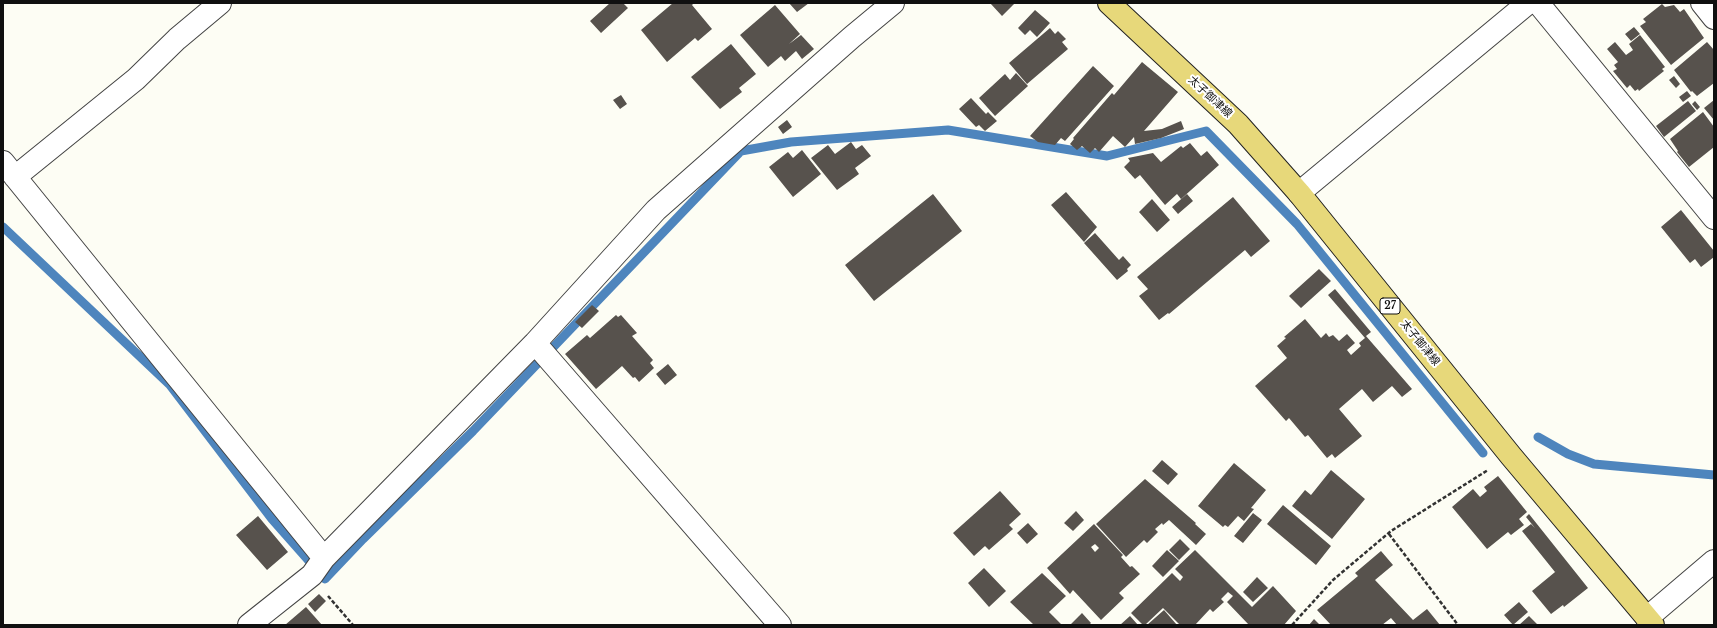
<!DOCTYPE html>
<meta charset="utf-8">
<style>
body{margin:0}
#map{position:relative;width:1717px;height:628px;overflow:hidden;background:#fdfdf4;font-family:"Libre Baskerville",serif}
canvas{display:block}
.frame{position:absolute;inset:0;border:4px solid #101010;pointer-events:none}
</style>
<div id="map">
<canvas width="1717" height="628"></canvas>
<div class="frame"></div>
</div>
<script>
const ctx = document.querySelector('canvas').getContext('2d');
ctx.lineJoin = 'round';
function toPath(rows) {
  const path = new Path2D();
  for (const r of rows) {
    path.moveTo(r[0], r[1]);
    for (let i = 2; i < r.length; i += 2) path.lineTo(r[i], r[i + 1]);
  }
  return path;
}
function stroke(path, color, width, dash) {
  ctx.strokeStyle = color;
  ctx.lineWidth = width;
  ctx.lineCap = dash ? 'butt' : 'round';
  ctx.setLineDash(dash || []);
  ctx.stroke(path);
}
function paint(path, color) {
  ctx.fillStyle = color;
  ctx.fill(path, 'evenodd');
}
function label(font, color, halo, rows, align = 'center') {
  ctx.font = font + ' "Libre Baskerville","Noto Sans JP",serif';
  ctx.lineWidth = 4;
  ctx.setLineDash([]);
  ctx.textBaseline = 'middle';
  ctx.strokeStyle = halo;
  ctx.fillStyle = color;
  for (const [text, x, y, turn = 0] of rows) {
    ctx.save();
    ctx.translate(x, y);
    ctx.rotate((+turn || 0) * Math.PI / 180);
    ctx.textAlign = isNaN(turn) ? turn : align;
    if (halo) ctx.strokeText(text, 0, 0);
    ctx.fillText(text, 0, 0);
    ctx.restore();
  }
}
stroke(toPath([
 [3,227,170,385,272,519,325,579,363,539,473,431,741,151,791,142,948,130,1107,156,1206,131,1297,224,1483,453],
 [1538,437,1568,454,1594,464,1714,475]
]), '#4e85bd', 9);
paint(toPath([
 [610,3,623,3,628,8,601,33,590,21],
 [673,3,694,3,692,5,712,29,698,41,695,38,667,62,641,30],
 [789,3,809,3,797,12],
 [990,3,1015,3,1002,16],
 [1662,4,1665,7,1674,5,1680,12,1684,9,1704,38,1671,65,1640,26,1646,22,1643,19],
 [775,5,800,34,789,44,801,35,814,49,802,59,796,51,785,61,781,56,768,67,740,35],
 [1035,10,1050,23,1037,37,1030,30,1025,35,1018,28],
 [1634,27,1640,34,1631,41,1625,34],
 [1050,28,1055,34,1058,31,1066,39,1062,42,1068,49,1027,84,1009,63],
 [1640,35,1665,67,1662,69,1664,71,1639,91,1638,89,1635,91,1630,85,1627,88,1613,71,1617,69,1614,65,1618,62,1607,49,1615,42,1626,55,1633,50,1629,44],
 [1707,42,1714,50,1714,83,1697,96,1692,91,1691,92,1674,70],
 [731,44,756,74,739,88,742,92,720,109,691,77],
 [1142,62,1178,92,1144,131,1162,129,1181,121,1184,129,1161,138,1135,144,1134,137,1125,147,1113,136,1099,152,1095,148,1090,153,1082,146,1077,150,1070,144,1074,139,1073,138,1112,93,1114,95],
 [1093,66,1114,86,1065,141,1061,138,1055,145,1038,142,1030,136],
 [1016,73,1028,86,995,116,979,98,1005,74,1010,80],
 [1674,76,1680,84,1676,88,1669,80],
 [1687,91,1691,96,1683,102,1679,97],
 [621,95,627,104,620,109,613,100],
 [971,98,986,114,988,112,997,121,985,131,979,125,976,127,959,109],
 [1714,100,1714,120,1704,108],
 [1688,101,1696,111,1664,137,1656,126],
 [1695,101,1700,107,1697,110,1692,104],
 [1703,112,1714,127,1714,147,1689,167,1677,152,1678,151,1670,139],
 [787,120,792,127,783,134,778,127],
 [851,142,856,149,862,145,871,156,855,168,859,174,837,190,811,158,828,145,835,154],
 [1190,143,1201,156,1207,151,1219,165,1181,199,1177,194,1165,205,1140,175,1135,179,1124,167,1130,161,1128,158,1153,153,1161,162,1181,146,1183,148],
 [802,150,821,174,793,197,769,167,788,152,793,158],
 [1066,192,1097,227,1084,242,1051,205],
 [933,194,962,231,874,301,845,265],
 [1187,194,1193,201,1178,214,1172,207],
 [1233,197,1270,241,1251,257,1245,250,1169,314,1168,313,1159,320,1139,296,1148,289,1137,277],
 [1152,199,1170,220,1157,232,1139,212],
 [1681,210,1714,251,1714,257,1701,267,1695,259,1690,263,1661,227],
 [1095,233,1119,260,1123,256,1131,265,1127,269,1128,271,1117,280,1084,243],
 [1319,269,1331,281,1301,308,1289,296],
 [1335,289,1371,332,1366,336,1412,389,1402,397,1392,386,1373,402,1362,389,1339,409,1362,436,1335,458,1332,454,1327,458,1308,435,1305,437,1289,418,1286,421,1255,386,1287,358,1277,346,1286,338,1284,337,1305,319,1321,338,1326,333,1329,337,1333,335,1339,341,1347,334,1355,343,1347,350,1351,355,1361,346,1359,343,1365,338,1328,295],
 [592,305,599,311,582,328,575,322],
 [616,315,618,317,621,315,637,333,632,336,653,360,650,363,654,368,639,382,635,377,633,378,622,366,596,389,565,354,587,335,590,338],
 [668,364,677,375,665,385,656,374],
 [1162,460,1178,474,1168,485,1152,471],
 [1234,463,1266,490,1251,508,1254,509,1244,521,1238,516,1228,527,1225,525,1223,527,1198,506],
 [1331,470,1365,499,1332,539,1292,506,1305,490,1311,495],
 [1498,476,1527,512,1519,519,1524,525,1511,535,1508,532,1487,549,1452,507,1473,489,1480,497,1487,491,1484,487],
 [1145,479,1196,523,1195,524,1206,534,1196,545,1169,520,1163,525,1162,523,1155,529,1158,532,1147,543,1144,540,1126,557,1096,524],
 [1000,491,1021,514,1009,525,1013,529,989,550,985,546,974,556,953,533],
 [1283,505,1331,546,1316,565,1267,524],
 [1076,511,1084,520,1073,531,1064,523],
 [1253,513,1262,520,1243,543,1234,536],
 [1529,514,1588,588,1564,607,1563,605,1551,614,1532,591,1566,563,1555,572,1522,531,1531,524,1535,528,1526,517],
 [258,516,288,552,267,570,236,535],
 [1028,523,1038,534,1027,544,1017,533],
 [1094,524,1123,555,1121,557,1130,567,1132,566,1140,574,1119,593,1124,598,1101,620,1073,590,1070,594,1047,568],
 [1095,544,1099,548,1095,552,1091,547],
 [1180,539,1190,549,1179,560,1169,550],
 [1167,550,1179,561,1163,577,1152,566],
 [1195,550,1252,607,1273,586,1296,611,1284,625,1249,625,1227,602,1233,596,1228,592,1221,599,1224,602,1213,612,1210,609,1195,625,1180,625,1163,608,1145,625,1143,625,1131,613,1172,573,1180,581,1183,577,1175,569],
 [1381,551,1393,565,1375,580,1413,620,1427,609,1440,625,1397,625,1391,618,1382,625,1331,625,1317,610,1358,576,1355,573],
 [984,568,1006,591,989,607,968,583],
 [1042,573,1066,596,1049,612,1062,625,1034,625,1010,602],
 [1257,577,1268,588,1253,602,1243,592],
 [319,594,326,601,315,612,308,604],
 [1519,602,1528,612,1513,625,1504,615],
 [306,607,322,625,285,625],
 [1164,610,1177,625,1147,625],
 [1082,613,1091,623,1089,625,1070,625],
 [1130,616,1138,625,1120,625],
 [1529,616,1538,625,1519,625],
 [1314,619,1320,625,1309,625]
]), '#57524d');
const minor = toPath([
 [1538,3,1714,218],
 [1702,3,1714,18],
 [3,162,324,558],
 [15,177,136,79,177,39,220,3],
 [1299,193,1528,3],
 [535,343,780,625],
 [1647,618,1714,561],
 [249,625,312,575,324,558,535,343,656,210,852,37,893,3]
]);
const primary = toPath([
 [1109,3,1238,124,1299,193,1511,456,1653,625]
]);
stroke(minor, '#434343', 24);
stroke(primary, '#212121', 24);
stroke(toPath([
 [1389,534,1458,625],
 [328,596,353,625],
 [1292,625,1333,580,1391,531,1488,470]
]), '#323232', 2.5, [4, 2]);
stroke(minor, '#fff', 22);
stroke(primary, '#e7d87a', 22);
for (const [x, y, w] of [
 [1390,306,20]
]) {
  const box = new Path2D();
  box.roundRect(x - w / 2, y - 8, w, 16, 3);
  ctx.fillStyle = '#fff';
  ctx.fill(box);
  stroke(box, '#101010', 1);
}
label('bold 10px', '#101010', null, [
 ["27",1390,306]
]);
label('11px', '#101010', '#fff', [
 ["太子御津線",1210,97,43],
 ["太子御津線",1420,343,51]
]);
</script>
